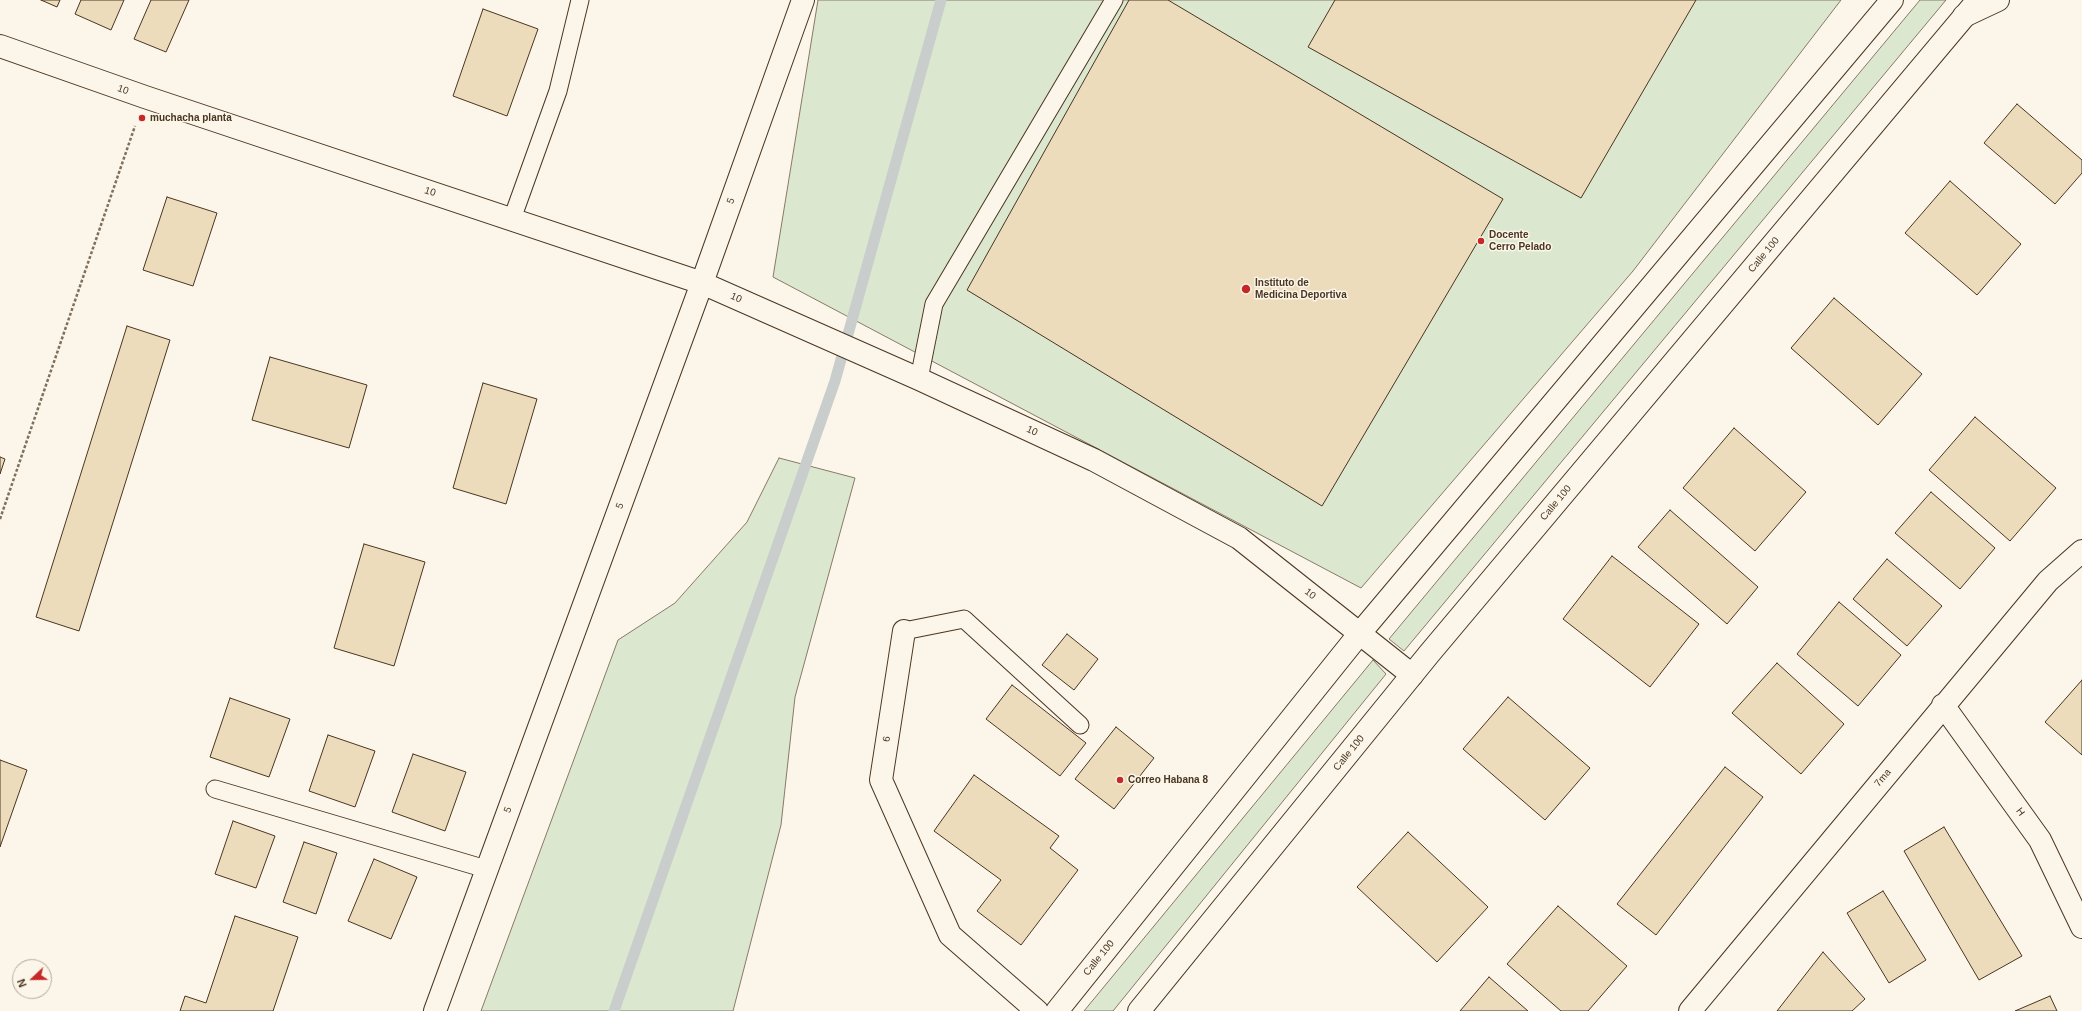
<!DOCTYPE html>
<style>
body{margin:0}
#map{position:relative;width:2082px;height:1011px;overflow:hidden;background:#fbf6e9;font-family:Helvetica,sans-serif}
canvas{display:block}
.north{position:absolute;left:12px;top:959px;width:40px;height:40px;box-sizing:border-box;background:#fbf6e9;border:1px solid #b4a999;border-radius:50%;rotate:248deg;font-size:11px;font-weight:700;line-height:16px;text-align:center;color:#4a3520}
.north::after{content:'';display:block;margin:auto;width:14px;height:18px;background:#c62828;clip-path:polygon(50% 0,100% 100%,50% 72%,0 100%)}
</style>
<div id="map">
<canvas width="2082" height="1011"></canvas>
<div class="north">N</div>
</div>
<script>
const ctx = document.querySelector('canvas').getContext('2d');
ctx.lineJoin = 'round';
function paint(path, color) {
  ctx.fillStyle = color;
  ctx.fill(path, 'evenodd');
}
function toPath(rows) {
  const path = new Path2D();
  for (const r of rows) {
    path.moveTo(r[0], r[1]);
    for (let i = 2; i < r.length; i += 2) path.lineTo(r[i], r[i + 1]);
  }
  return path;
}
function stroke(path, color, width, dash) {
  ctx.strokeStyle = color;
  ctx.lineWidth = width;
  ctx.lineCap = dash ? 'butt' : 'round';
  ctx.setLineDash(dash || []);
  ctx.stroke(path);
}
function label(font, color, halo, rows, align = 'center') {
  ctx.font = font + ' Helvetica,sans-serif';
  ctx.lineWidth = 3;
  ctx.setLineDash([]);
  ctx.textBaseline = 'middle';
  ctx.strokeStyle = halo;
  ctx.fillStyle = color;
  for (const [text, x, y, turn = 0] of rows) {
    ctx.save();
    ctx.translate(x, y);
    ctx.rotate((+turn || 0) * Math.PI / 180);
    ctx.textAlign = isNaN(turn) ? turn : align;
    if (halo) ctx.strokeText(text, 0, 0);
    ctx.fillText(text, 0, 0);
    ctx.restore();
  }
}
const green = toPath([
 [818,0,1841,0,1633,271,1361,588,773,277,818,0],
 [1920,0,1946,0,1404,651,1389,639,1920,0],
 [779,458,855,478,795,697,781,825,733,1011,481,1011,618,640,675,603,747,522,779,458],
 [1373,660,1386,674,1113,1011,1084,1011,1373,660]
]);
paint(green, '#dce7d0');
stroke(green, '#887966', 1);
stroke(toPath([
 [614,1011,835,381,941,0]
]), '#c9cecd', 11);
const building = toPath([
 [41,0,60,0,57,7,41,0],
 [81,0,124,0,111,30,75,14,81,0],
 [151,0,189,0,166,52,134,39,151,0],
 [1129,0,1168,0,1503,199,1322,506,967,290,1129,0],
 [1335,0,1696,0,1581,198,1308,47,1335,0],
 [483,9,538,29,507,116,453,96,483,9],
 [2017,104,2082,160,2082,173,2055,204,1984,143,2017,104],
 [1950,181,2021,244,1977,295,1905,233,1950,181],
 [167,197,217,213,193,286,143,270,167,197],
 [1834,298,1922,374,1878,425,1791,348,1834,298],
 [127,326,170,340,79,631,36,617,127,326],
 [270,357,367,385,349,448,252,420,270,357],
 [483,383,537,399,506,504,453,488,483,383],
 [1975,417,2056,488,2010,541,1929,470,1975,417],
 [1734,428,1806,492,1755,551,1683,488,1734,428],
 [0,457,5,459,0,474,0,457],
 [1931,492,1995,548,1960,589,1895,533,1931,492],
 [1670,510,1758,587,1727,624,1638,547,1670,510],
 [364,544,425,562,394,666,334,648,364,544],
 [1612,556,1699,624,1650,687,1563,619,1612,556],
 [1887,559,1942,606,1907,646,1853,599,1887,559],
 [1839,602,1901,655,1858,706,1797,654,1839,602],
 [1067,634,1098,659,1074,690,1042,665,1067,634],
 [1777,663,1844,724,1801,774,1732,713,1777,663],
 [2082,680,2082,755,2045,722,2082,680],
 [1012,685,1086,743,1060,776,986,719,1012,685],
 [1508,697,1590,768,1545,820,1463,749,1508,697],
 [230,698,290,719,269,777,210,757,230,698],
 [1116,727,1154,758,1114,809,1075,779,1116,727],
 [328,735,375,751,355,807,309,791,328,735],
 [413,754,466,772,445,831,392,812,413,754],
 [0,760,27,770,0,847,0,760],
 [1725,767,1763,797,1656,935,1617,904,1725,767],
 [974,775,1059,836,1050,848,1078,870,1021,945,977,911,1001,880,934,831,974,775],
 [233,821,275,836,256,888,215,874,233,821],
 [1944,827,2022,956,1979,980,1904,851,1944,827],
 [1408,832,1488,907,1437,962,1357,887,1408,832],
 [304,842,337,853,316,914,283,902,304,842],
 [374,859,417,877,391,939,348,921,374,859],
 [1883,891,1926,960,1889,983,1847,913,1883,891],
 [1558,906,1627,966,1588,1011,1561,1011,1507,964,1558,906],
 [235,916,298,937,273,1011,180,1011,185,996,206,1003,235,916],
 [1823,952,1865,999,1852,1011,1777,1011,1823,952],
 [1489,977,1528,1011,1460,1011,1489,977],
 [2050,996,2057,1011,2015,1011,2050,996]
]);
paint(building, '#ecdcbc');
stroke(building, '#4a3520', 1);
const lane = toPath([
 [512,219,558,91,580,0],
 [919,379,934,304,1114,0],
 [904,631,964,619,1080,725],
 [215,789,486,869]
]);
const street = toPath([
 [0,46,145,97,702,283,919,379,1094,460,1239,538,1412,675],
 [904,631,881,780,950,935,1037,1011],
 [1943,705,2040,840,2082,927],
 [435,1011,702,283,803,0],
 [1690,1011,2048,581,2082,551]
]);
const secondary = toPath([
 [1964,16,1998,0]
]);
const highway = toPath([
 [1057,1011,1360,633,1892,0],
 [1139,1011,1429,654,1978,0]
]);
stroke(lane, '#4a3520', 19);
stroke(street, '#4a3520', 24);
stroke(secondary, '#4a3520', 24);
stroke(highway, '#4a3520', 24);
stroke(toPath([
 [0,519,135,126]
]), '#7f6f5c', 2.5, [3, 2]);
stroke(lane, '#fbf6e9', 17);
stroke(street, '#fbf6e9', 22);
stroke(secondary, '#fbf6e9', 22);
stroke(highway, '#fbf6e9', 22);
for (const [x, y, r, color] of [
 [142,118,4,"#c62828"],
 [1481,241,4,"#c62828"],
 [1246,289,5,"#c62828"],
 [1120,780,4,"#c62828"]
]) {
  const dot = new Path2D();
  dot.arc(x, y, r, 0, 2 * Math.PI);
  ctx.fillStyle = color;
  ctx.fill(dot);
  stroke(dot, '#fbf6e9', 1.5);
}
label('10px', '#4a3520', '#fbf6e9', [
 ["10",123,90,20],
 ["10",430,192,18],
 ["5",731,201,-70],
 ["Calle 100",1764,255,-50],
 ["10",736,298,24],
 ["10",1032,431,25],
 ["Calle 100",1556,503,-50],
 ["5",620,506,-70],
 ["10",1310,594,38],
 ["6",887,739,-81],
 ["Calle 100",1349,753,-51],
 ["7ma",1883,778,-50],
 ["5",508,810,-70],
 ["H",2020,812,54],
 ["Calle 100",1099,958,-51]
]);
label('bold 10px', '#4a3520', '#fbf6e9', [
 ["muchacha planta",150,118],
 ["Docente",1489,235],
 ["Cerro Pelado",1489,247],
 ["Instituto de",1255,283],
 ["Medicina Deportiva",1255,295],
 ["Correo Habana 8",1128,780]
], 'left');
</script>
